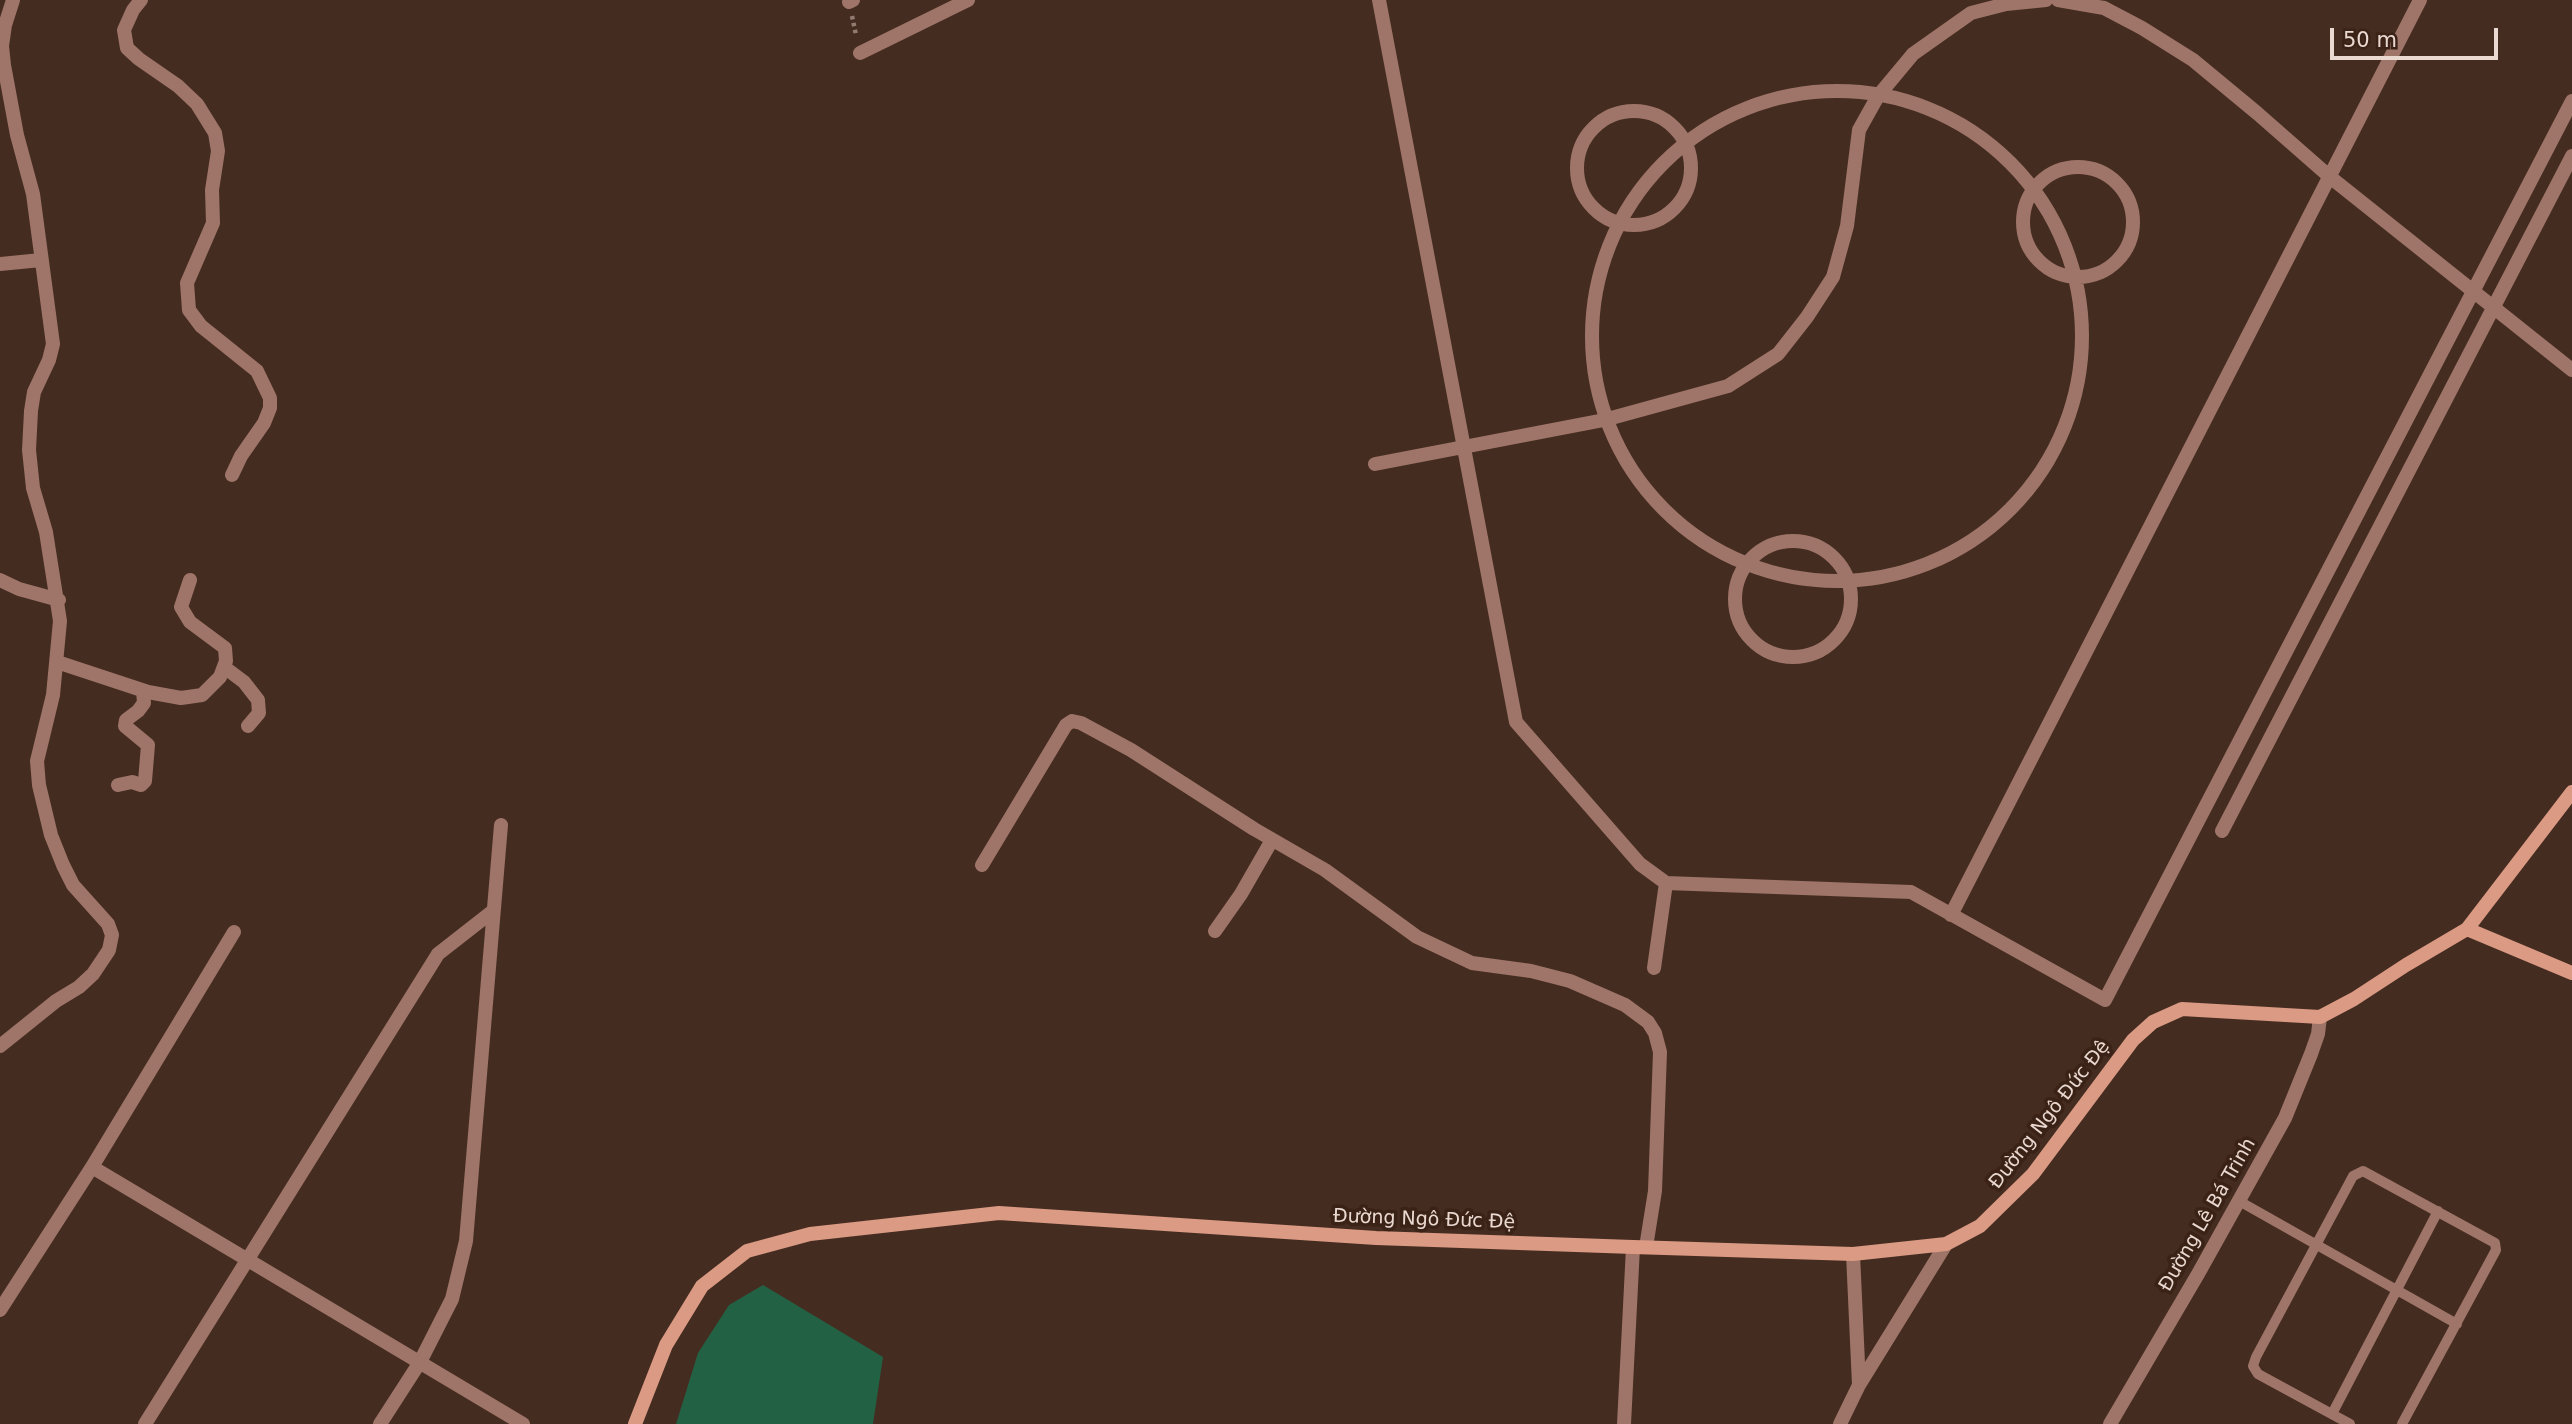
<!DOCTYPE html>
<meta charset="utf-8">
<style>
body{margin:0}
#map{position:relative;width:2572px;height:1424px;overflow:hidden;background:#452c20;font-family:"DejaVu Sans",sans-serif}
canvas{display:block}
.scale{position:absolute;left:2330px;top:28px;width:168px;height:32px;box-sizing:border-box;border:4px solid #ead9d1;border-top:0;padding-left:9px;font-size:21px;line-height:24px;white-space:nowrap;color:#ead9d1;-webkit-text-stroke:5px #3b2216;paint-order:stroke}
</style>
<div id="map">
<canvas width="2572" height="1424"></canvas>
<div class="scale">50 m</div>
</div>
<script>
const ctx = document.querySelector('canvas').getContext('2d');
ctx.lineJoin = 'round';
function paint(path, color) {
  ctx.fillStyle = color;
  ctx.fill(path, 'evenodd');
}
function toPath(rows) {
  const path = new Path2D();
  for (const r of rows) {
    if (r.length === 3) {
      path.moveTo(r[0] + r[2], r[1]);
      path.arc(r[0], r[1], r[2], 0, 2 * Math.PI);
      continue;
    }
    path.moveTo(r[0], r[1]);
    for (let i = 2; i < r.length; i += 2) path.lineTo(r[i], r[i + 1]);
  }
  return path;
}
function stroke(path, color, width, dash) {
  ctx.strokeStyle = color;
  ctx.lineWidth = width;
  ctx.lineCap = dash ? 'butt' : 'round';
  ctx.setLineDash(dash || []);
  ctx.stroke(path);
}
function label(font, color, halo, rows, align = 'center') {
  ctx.font = font + ' "DejaVu Sans",sans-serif';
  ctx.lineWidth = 7;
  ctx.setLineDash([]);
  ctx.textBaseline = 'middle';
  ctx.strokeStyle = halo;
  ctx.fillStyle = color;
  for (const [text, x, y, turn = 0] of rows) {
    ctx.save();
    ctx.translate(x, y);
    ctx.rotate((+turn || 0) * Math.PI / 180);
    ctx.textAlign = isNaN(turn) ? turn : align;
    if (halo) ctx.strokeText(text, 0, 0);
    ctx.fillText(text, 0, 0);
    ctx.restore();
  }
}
paint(toPath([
 [763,1285,883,1357,873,1424,676,1424,698,1353,729,1305]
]), '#236145');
stroke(toPath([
 [852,16,856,35]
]), '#917c72', 4.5, [3.5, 3.5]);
stroke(toPath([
 [2239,1201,2457,1324],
 [2332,1414,2438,1211],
 [2350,1424,2258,1374,2253,1366,2256,1357,2353,1176,2363,1171,2495,1243,2496,1250,2402,1424]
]), '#9e7568', 10);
stroke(toPath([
 [141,0,133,10,124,30,127,48,139,59,178,86,197,104,215,133,218,151,212,190,213,223,187,283,189,310,201,326,257,371,270,398,270,408,264,423,241,456,232,475],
 [1379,0,1516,722,1640,864,1666,883,1911,892,2105,1000,2572,101],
 [2058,0,2104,8,2142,28,2193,60,2257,113,2330,177,2572,370],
 [849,2,853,0],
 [860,53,968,0],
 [1837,336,245],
 [1634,168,57],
 [2078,222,55],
 [0,264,41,260],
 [1375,464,1604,420,1728,386,1778,354,1807,317,1833,277,1847,226,1859,130,1878,96,1913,54,1971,13,2006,4,2046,0],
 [1793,599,58],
 [0,580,19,589,59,600],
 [57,662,148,692,181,698,202,695,220,677,226,661,225,648,190,622,181,607,190,580],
 [224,667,244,682,258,700,259,713,248,726],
 [118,785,132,782,141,785,145,781,148,745,125,726,126,720,138,711,144,703,143,691],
 [2222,831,2572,156],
 [982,865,1066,725,1072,721,1081,723,1131,750,1254,829,1325,870,1417,937,1472,963,1531,971,1570,981,1625,1005,1648,1022,1655,1033,1660,1052,1655,1191,1646,1247],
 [1951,915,2420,0],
 [1215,931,1241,894,1272,840],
 [1654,968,1666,883],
 [0,1046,56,1001,79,987,93,974,109,950,112,935,108,924,73,885,63,865,51,835,39,785,37,761,53,695,60,621,46,532,33,488,29,450,31,411,34,392,49,360,53,344,33,194,17,135,4,65,2,46,5,25,13,0],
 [92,1167,523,1424],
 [1853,1254,1859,1385],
 [0,1310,92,1167,234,932],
 [145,1424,438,954,493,911],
 [380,1424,420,1362,452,1299,466,1241,501,825],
 [1624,1424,1633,1247],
 [1840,1424,1859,1385,1946,1244],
 [2110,1424,2198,1274,2285,1118,2311,1054,2318,1034,2320,1017]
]), '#9e7568', 14);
stroke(toPath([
 [2467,929,2572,973],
 [635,1424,666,1345,702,1286,747,1251,810,1234,999,1213,1376,1238,1633,1247,1853,1254,1946,1244,1980,1226,2033,1174,2133,1040,2153,1022,2182,1009,2320,1017,2354,999,2406,965,2467,929,2572,792]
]), '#db9a84', 14);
label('19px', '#ead9d1', '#3b2216', [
 ["Đường Ngô Đức Đệ",2050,1115,-52],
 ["Đường Lê Bá Trinh",2208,1215,-60],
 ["Đường Ngô Đức Đệ",1424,1220,2]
]);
</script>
